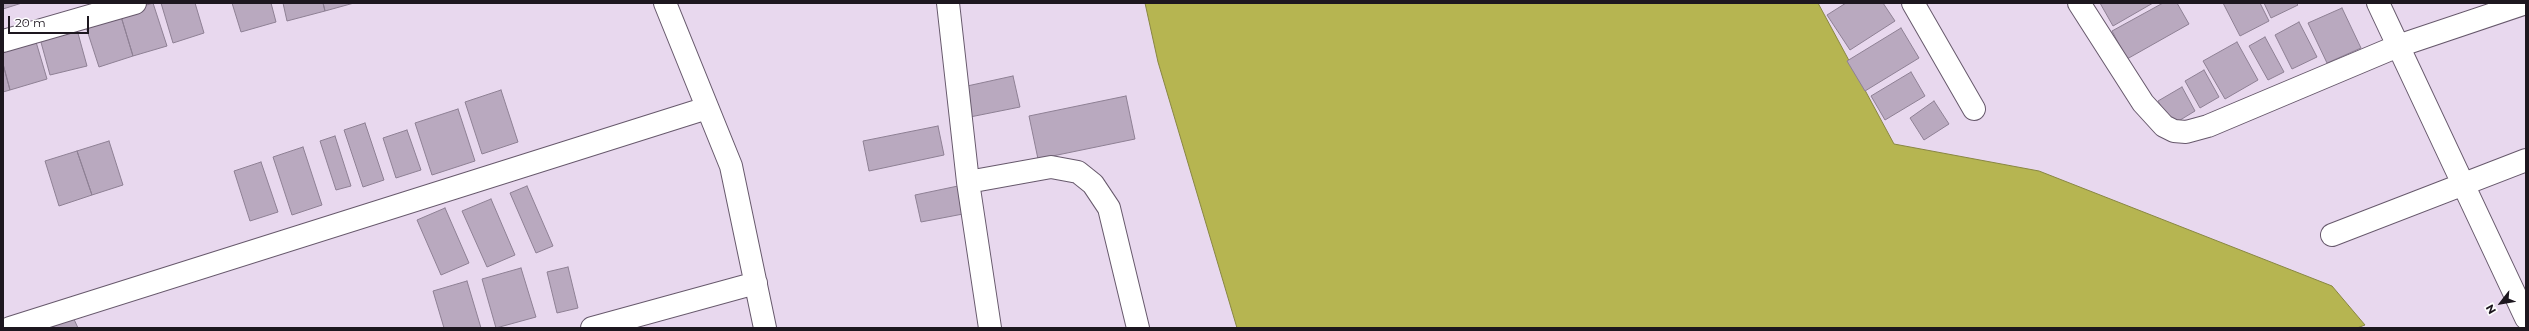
<!DOCTYPE html>
<html>
<head>
<meta charset="utf-8">
<style>
  body { margin:0 }
  #map { position:relative; width:2529px; height:331px; overflow:hidden; background:#e8d8ee; font-family:Montserrat,sans-serif }
  canvas { display:block }
  .frame { position:absolute; inset:0; border:4px solid #1d171f; pointer-events:none }
  .north { position:absolute; left:2481px; top:283px; width:40px; height:40px; -webkit-text-stroke:3px #fff; paint-order:stroke; rotate:239deg; font-size:11px; font-weight:700; line-height:16px; text-align:center; color:#1d171f }
  .north::after { content:''; display:block; margin:auto; width:14px; height:18px; background:#1d171f; clip-path:polygon(50% 0,100% 100%,50% 72%,0 100%) }
  .scale { position:absolute; left:8px; top:16px; width:81px; height:18px; box-sizing:border-box; border:2px solid #1d171f; border-top:0; padding-left:5px; font-size:12px; line-height:14px; white-space:nowrap; color:#1d171f; -webkit-text-stroke:3px #fff; paint-order:stroke }
</style>
</head>
<body>
<div id="map">
<canvas width="2529" height="331"></canvas>
<div class="frame"></div>
<div class="north">N</div>
<div class="scale">20 m</div>
</div>
<script>
const c = document.querySelector('canvas').getContext('2d');
c.lineJoin = 'round';
function fillPath(path, color) { c.fillStyle = color; c.fill(path, 'evenodd'); }
const shape = rows => new Path2D(rows.map(r => 'M' + r).join(''));
function strokePath(path, color, width, dash) { c.strokeStyle = color; c.lineWidth = width; c.lineCap = dash ? 'butt' : 'round'; c.setLineDash(dash || []); c.stroke(path); }
const water = shape([
  [1145,3,1818,3,1894,144,2039,171,2332,286,2365,325,2357,328,1237,328,1158,62,1145,3]
]);
fillPath(water, '#b6b551');
strokePath(water, '#888642', 1);
const building = shape([
  [3,3,22,3,3,9,3,3],
  [153,3,167,46,133,56,120,13,153,3],
  [161,3,195,3,204,33,173,43,161,3],
  [232,3,271,3,276,22,241,32,232,3],
  [283,3,323,3,325,11,287,21,283,3],
  [323,3,354,3,325,11,323,3],
  [1846,3,1883,3,1895,21,1850,50,1827,15,1846,3],
  [2100,3,2153,3,2113,26,2100,3],
  [2163,3,2177,3,2189,24,2127,59,2112,31,2163,3],
  [2223,3,2260,3,2269,21,2240,36,2223,3],
  [2264,3,2296,3,2298,5,2271,18,2264,3],
  [2342,8,2361,48,2327,63,2308,23,2342,8],
  [120,13,133,56,99,67,85,24,120,13],
  [2299,22,2317,57,2292,69,2275,35,2299,22],
  [76,26,87,66,50,75,39,35,76,26],
  [1901,28,1919,58,1865,91,1847,61,1901,28],
  [34,35,47,79,10,90,3,64,3,45,34,35],
  [2265,37,2284,72,2268,80,2249,46,2265,37],
  [2237,42,2258,80,2225,99,2203,61,2237,42],
  [3,64,10,90,3,92,3,64],
  [2204,70,2219,97,2200,108,2185,81,2204,70],
  [1911,72,1925,96,1885,120,1871,96,1911,72],
  [1013,76,1020,107,965,118,958,88,1013,76],
  [2182,87,2195,111,2172,125,2158,101,2182,87],
  [501,90,518,142,482,154,465,102,501,90],
  [1126,96,1135,139,1038,159,1029,116,1126,96],
  [1934,101,1949,124,1924,140,1910,118,1934,101],
  [458,109,475,161,432,175,415,123,458,109],
  [365,123,384,180,363,187,344,130,365,123],
  [938,126,944,155,869,171,863,141,938,126],
  [407,130,421,170,396,178,383,138,407,130],
  [335,136,351,186,336,190,320,141,335,136],
  [109,141,123,185,92,195,77,151,109,141],
  [303,147,322,205,292,215,273,157,303,147],
  [77,151,92,195,59,206,45,161,77,151],
  [261,162,278,212,250,221,234,171,261,162],
  [527,186,553,246,536,253,510,193,527,186],
  [958,186,963,214,921,222,915,195,958,186],
  [491,199,515,255,487,267,462,211,491,199],
  [445,208,469,263,441,275,417,220,445,208],
  [568,267,578,308,557,313,547,272,568,267],
  [521,268,536,317,496,328,482,279,521,268],
  [467,281,481,328,444,328,433,291,467,281],
  [73,317,78,328,53,328,52,327,73,317]
]);
fillPath(building, '#b9a9bf');
strokePath(building, '#8e8094', 1);
const minor = shape([
  [665,3,731,166,765,328],
  [948,3,968,182],
  [1913,3,1974,109],
  [2079,3,2143,103,2164,126,2174,131,2186,132,2208,126,2398,46,2526,3],
  [2378,3,2526,318],
  [3,41,135,3],
  [2332,235,2526,160],
  [10,328,707,108],
  [592,328,756,283],
  [990,328,968,182,1051,167,1078,172,1093,184,1109,208,1138,328]
]);
strokePath(minor, '#67596c', 24);
strokePath(minor, '#fff', 22);
</script>
</body>
</html>
